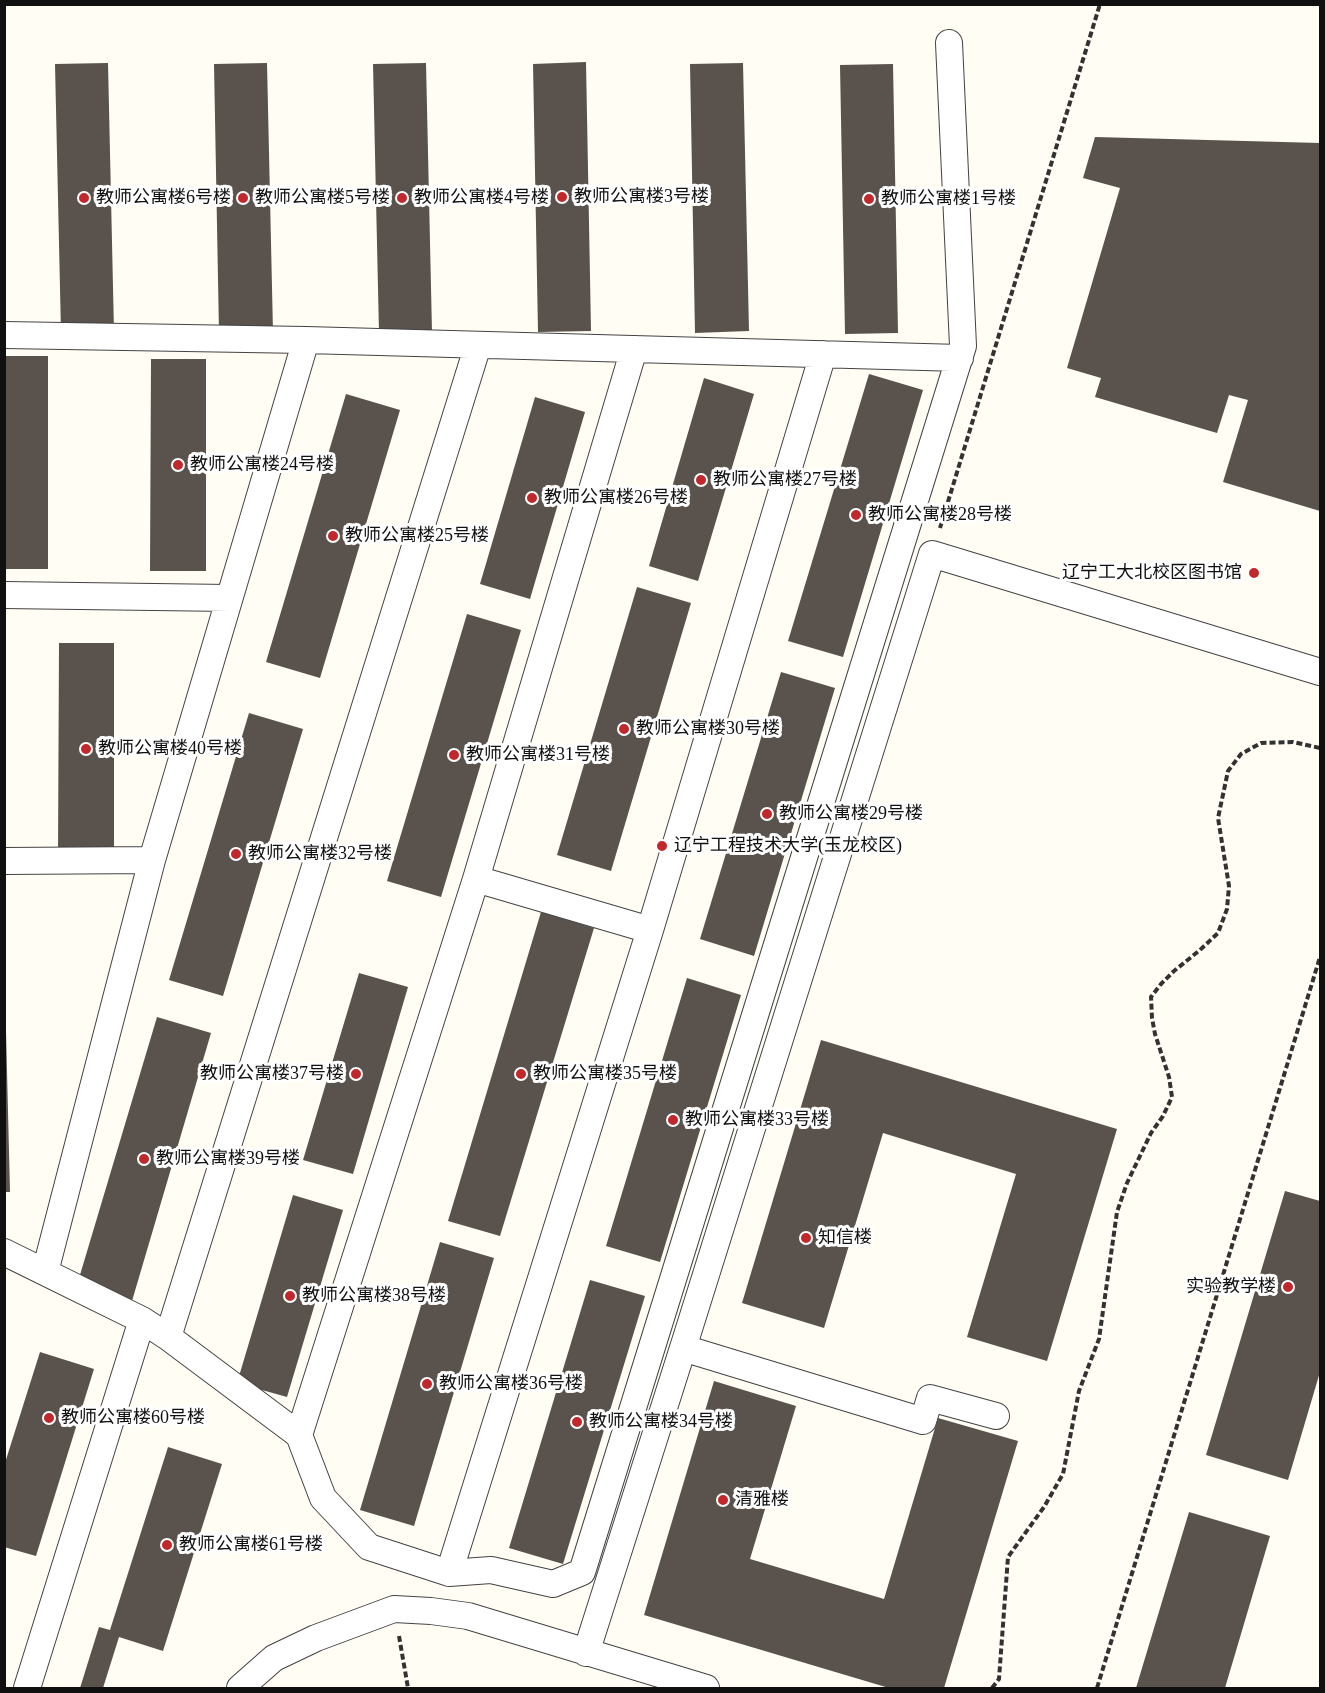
<!DOCTYPE html>
<html>
<head>
<meta charset="utf-8">
<style>
  body { margin:0 }
  #map { position:relative; width:1325px; height:1693px; overflow:hidden; background:#fffdf4; font-family:"Times New Roman",serif }
  canvas { display:block }
  .frame { position:absolute; inset:0; border:6px solid #101010; pointer-events:none }
</style>
</head>
<body>
<div id="map">
<canvas width="1325" height="1693"></canvas>
<div class="frame"></div>
</div>
<script>
const c = document.querySelector('canvas').getContext('2d');
c.lineJoin = 'round';
function fillPath(path, color) { c.fillStyle = color; c.fill(path, 'evenodd'); }
const shape = rows => new Path2D(rows.map(r => 'M' + r).join(''));
function strokePath(path, color, width, dash) { c.strokeStyle = color; c.lineWidth = width; c.lineCap = dash ? 'butt' : 'round'; c.setLineDash(dash || []); c.stroke(path); }
function write(font, color, halo, rows, align = 'center') {
  c.font = font + ' "Times New Roman","Noto Sans SC",serif'; c.lineWidth = 6; c.setLineDash([]); c.textBaseline = 'middle'; c.strokeStyle = halo; c.fillStyle = color; for (const [text, x, y, turn = 0] of rows) {
    c.save(); c.translate(x, y); c.rotate((+turn || 0) * Math.PI / 180); c.textAlign = isNaN(turn) ? turn : align; if (halo) c.strokeText(text, 0, 0); c.fillText(text, 0, 0); c.restore();
  }
}
fillPath(shape([
  [586,62,591,331,538,332,533,64],
  [108,63,114,332,61,333,55,64],
  [267,63,273,332,219,333,214,64],
  [426,63,432,332,379,333,373,64],
  [743,63,749,331,695,333,690,64],
  [893,64,898,333,845,334,840,65],
  [1095,137,1320,143,1320,511,1223,482,1248,400,1229,395,1217,433,1095,397,1101,378,1067,368,1120,188,1083,178],
  [4,356,48,356,48,569,4,569],
  [151,359,206,359,206,571,150,571],
  [869,374,923,390,843,657,788,641],
  [704,378,754,394,698,581,649,566],
  [346,394,400,410,320,678,266,662],
  [535,397,585,412,530,599,480,584],
  [637,587,691,603,611,871,557,855],
  [467,614,521,630,441,897,387,881],
  [59,643,114,643,114,855,58,855],
  [781,672,835,688,754,956,700,939],
  [249,713,303,729,223,996,169,980],
  [541,912,594,928,500,1236,448,1221],
  [359,973,408,987,353,1174,303,1160],
  [687,978,741,995,660,1262,606,1246],
  [157,1017,211,1033,132,1301,77,1285],
  [4,1031,6,1031,10,1192,4,1192],
  [821,1040,1117,1129,1047,1361,967,1337,1016,1174,883,1133,824,1328,742,1303],
  [1285,1191,1320,1201,1320,1372,1288,1480,1206,1455],
  [293,1195,343,1210,287,1397,237,1383],
  [440,1242,494,1258,414,1526,360,1510],
  [590,1280,645,1296,563,1564,509,1548],
  [40,1352,94,1369,36,1556,4,1547,4,1466],
  [714,1381,796,1406,750,1559,884,1599,938,1418,1018,1441,944,1688,889,1688,644,1615],
  [168,1447,222,1464,163,1651,119,1637,103,1688,80,1688,99,1627,110,1630],
  [1189,1512,1270,1536,1225,1688,1136,1688]
]), '#59524d');
const minor = shape([
  [4,335,306,340,960,358],
  [4,595,229,598],
  [4,861,152,860],
  [476,879,650,930],
  [4,1252,142,1320,168,1337,299,1435,323,1498,369,1547,449,1573,491,1570,553,1584,582,1572,963,346,949,43],
  [45,1272,152,860,306,340],
  [168,1337,478,345],
  [683,1348,923,1421,930,1398,996,1416],
  [299,1435,476,879,634,349],
  [449,1573,650,930,823,354],
  [586,1653,683,1348,932,554,1320,672],
  [27,1688,142,1320],
  [240,1688,274,1658,316,1638,394,1609,431,1611,468,1616,706,1688]
]);
strokePath(minor, '#434343', 28);
strokePath(shape([
  [940,528,1100,4],
  [399,1636,408,1688],
  [992,1688,999,1679,1008,1557,1044,1507,1063,1474,1079,1391,1099,1339,1117,1212,1127,1183,1151,1133,1163,1116,1172,1097,1169,1077,1155,1034,1152,1018,1151,997,1161,984,1174,971,1200,950,1218,933,1227,909,1229,886,1218,818,1228,771,1241,754,1261,743,1293,742,1320,748],
  [1097,1688,1320,957]
]), '#323232', 4, [6, 3]);
strokePath(minor, '#fff', 26);
for (const [x, y, r, color] of [
  [562,197,6,"#c1282b"],
  [84,198,6,"#c1282b"],
  [243,198,6,"#c1282b"],
  [402,198,6,"#c1282b"],
  [869,199,6,"#c1282b"],
  [178,465,6,"#c1282b"],
  [701,480,6,"#c1282b"],
  [532,498,6,"#c1282b"],
  [856,515,6,"#c1282b"],
  [333,536,6,"#c1282b"],
  [1254,573,6,"#c1282b"],
  [624,729,6,"#c1282b"],
  [86,749,6,"#c1282b"],
  [454,755,6,"#c1282b"],
  [767,814,6,"#c1282b"],
  [662,846,6,"#c1282b"],
  [236,854,6,"#c1282b"],
  [356,1074,6,"#c1282b"],
  [521,1074,6,"#c1282b"],
  [673,1120,6,"#c1282b"],
  [144,1159,6,"#c1282b"],
  [806,1238,6,"#c1282b"],
  [1288,1287,6,"#c1282b"],
  [290,1296,6,"#c1282b"],
  [427,1384,6,"#c1282b"],
  [49,1418,6,"#c1282b"],
  [577,1422,6,"#c1282b"],
  [723,1500,6,"#c1282b"],
  [167,1545,6,"#c1282b"]
]) { const dot = new Path2D(); dot.arc(x, y, r, 0, 2 * Math.PI); c.fillStyle = color; c.fill(dot); strokePath(dot, '#fff', 2); }
write('18px', '#101010', '#fff', [
  ["教师公寓楼3号楼",574,197],
  ["教师公寓楼6号楼",96,198],
  ["教师公寓楼5号楼",255,198],
  ["教师公寓楼4号楼",414,198],
  ["教师公寓楼1号楼",881,199],
  ["教师公寓楼24号楼",190,465],
  ["教师公寓楼27号楼",713,480],
  ["教师公寓楼26号楼",544,498],
  ["教师公寓楼28号楼",868,515],
  ["教师公寓楼25号楼",345,536],
  ["辽宁工大北校区图书馆",1242,573,"right"],
  ["教师公寓楼30号楼",636,729],
  ["教师公寓楼40号楼",98,749],
  ["教师公寓楼31号楼",466,755],
  ["教师公寓楼29号楼",779,814],
  ["辽宁工程技术大学(玉龙校区)",674,846],
  ["教师公寓楼32号楼",248,854],
  ["教师公寓楼37号楼",344,1074,"right"],
  ["教师公寓楼35号楼",533,1074],
  ["教师公寓楼33号楼",685,1120],
  ["教师公寓楼39号楼",156,1159],
  ["知信楼",818,1238],
  ["实验教学楼",1276,1287,"right"],
  ["教师公寓楼38号楼",302,1296],
  ["教师公寓楼36号楼",439,1384],
  ["教师公寓楼60号楼",61,1418],
  ["教师公寓楼34号楼",589,1422],
  ["清雅楼",735,1500],
  ["教师公寓楼61号楼",179,1545]
], 'left');
</script>
</body>
</html>
